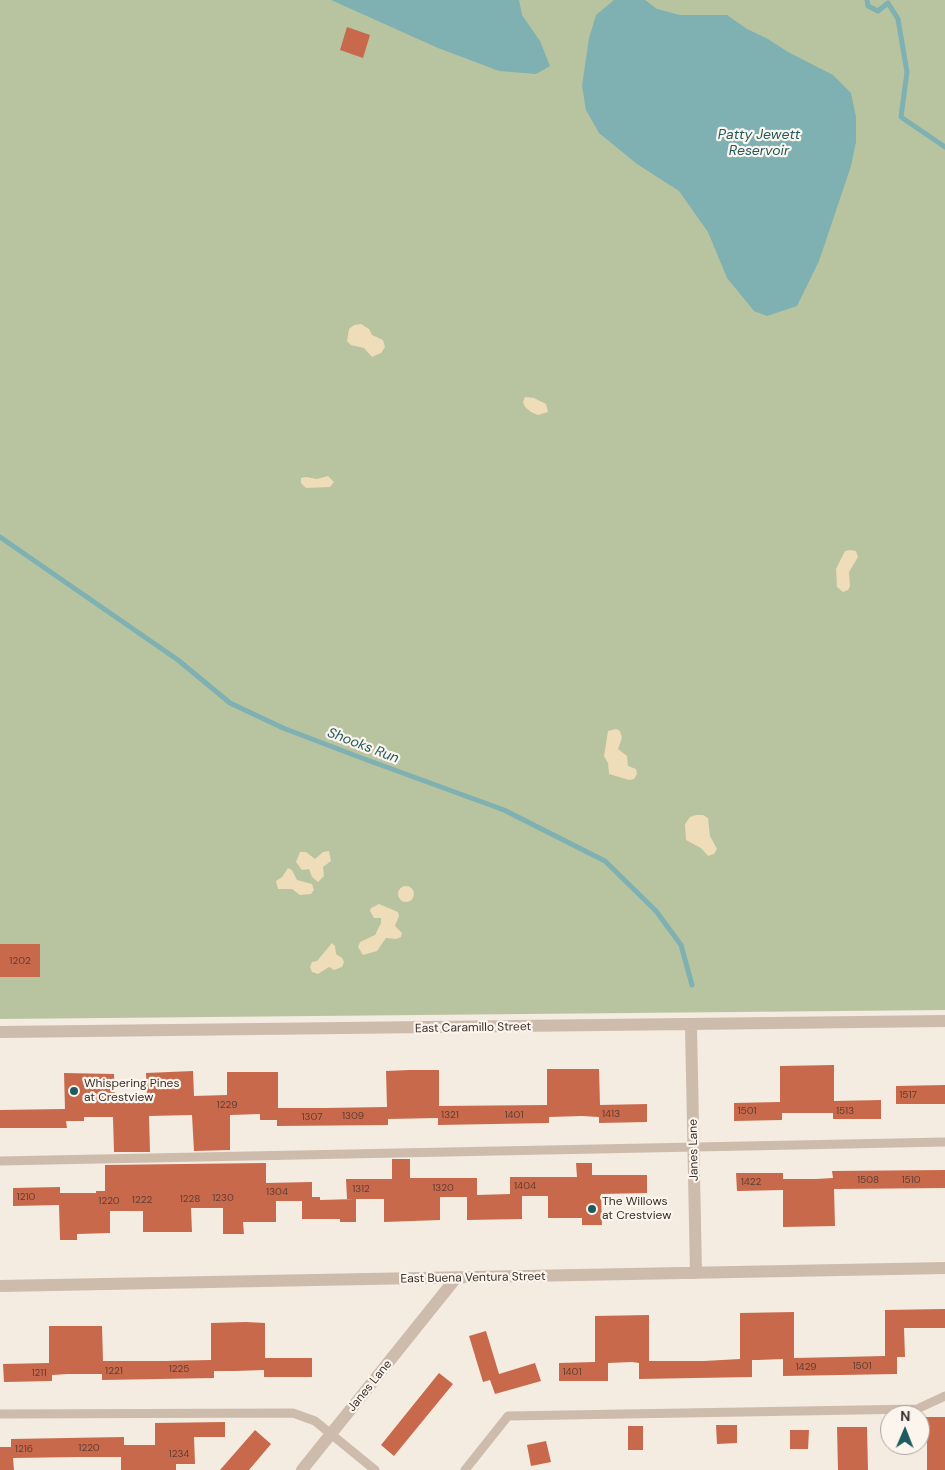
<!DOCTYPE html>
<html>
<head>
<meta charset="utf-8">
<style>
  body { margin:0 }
  #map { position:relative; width:945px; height:1470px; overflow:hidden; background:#f4ebe1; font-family:"DM Sans",sans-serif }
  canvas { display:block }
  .north { position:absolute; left:880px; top:1405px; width:50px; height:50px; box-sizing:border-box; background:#fbf5ee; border:1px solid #aea6a0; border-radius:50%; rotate:1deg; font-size:14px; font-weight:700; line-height:20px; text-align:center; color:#3b302b }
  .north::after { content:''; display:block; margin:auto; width:18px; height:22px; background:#1f5a5e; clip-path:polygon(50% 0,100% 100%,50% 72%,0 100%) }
</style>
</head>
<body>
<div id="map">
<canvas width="945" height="1470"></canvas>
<div class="north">N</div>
</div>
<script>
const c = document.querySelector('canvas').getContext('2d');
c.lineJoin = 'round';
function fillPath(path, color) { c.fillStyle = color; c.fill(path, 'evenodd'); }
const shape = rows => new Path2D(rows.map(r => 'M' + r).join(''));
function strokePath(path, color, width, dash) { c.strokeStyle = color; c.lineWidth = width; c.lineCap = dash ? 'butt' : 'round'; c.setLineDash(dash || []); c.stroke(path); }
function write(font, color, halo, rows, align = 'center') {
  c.font = font + ' "DM Sans",sans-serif'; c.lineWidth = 4.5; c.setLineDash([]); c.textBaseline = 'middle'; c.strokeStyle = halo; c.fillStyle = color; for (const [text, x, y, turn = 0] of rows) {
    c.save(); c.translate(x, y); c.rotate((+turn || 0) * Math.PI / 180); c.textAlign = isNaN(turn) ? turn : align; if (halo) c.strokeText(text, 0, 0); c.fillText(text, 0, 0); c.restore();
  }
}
fillPath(shape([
  [0,0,945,0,945,1010,0,1019]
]), '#b8c4a0');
fillPath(shape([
  [361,324,369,329,372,335,383,340,385,347,381,353,372,357,364,348,351,345,347,341,349,329,354,325],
  [525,397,534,398,546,404,548,412,538,415,531,412,525,407,523,402],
  [328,476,334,482,330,487,306,488,301,483,301,478,306,477,317,479],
  [851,550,856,551,858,557,849,572,850,586,848,590,843,592,837,587,836,569,845,551],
  [616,729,620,731,622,738,618,749,627,756,628,766,636,769,637,774,634,779,629,780,609,774,608,763,604,756,608,731],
  [696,815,703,815,708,818,710,836,717,849,714,854,708,856,701,848,686,840,685,824,690,817],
  [329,851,331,861,323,867,324,876,318,882,312,877,309,869,302,870,296,862,300,852,306,852,315,859,323,852],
  [288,868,292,870,297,880,312,884,314,890,311,894,300,895,292,889,278,889,276,881,282,877],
  '398 894a8 8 0 1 1 16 0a8 8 0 1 1-16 0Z',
  [379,904,398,912,399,916,395,926,402,933,401,937,396,939,386,938,377,951,363,955,358,947,360,942,375,935,381,923,381,918,374,918,370,911,371,908],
  [332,943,335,946,336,954,342,958,344,962,342,967,334,970,329,967,318,974,312,972,310,967,312,962,317,961]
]), '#efdcb8');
fillPath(shape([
  [331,0,519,0,522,15,540,41,550,66,536,74,499,71,438,48],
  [614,0,645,0,657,9,680,15,727,15,747,29,768,39,788,52,833,75,851,93,856,117,856,142,851,166,819,261,797,306,767,316,754,311,727,278,708,232,679,191,637,164,599,133,586,110,582,86,589,38,596,15]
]), '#7fb0b2');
strokePath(shape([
  [867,0,868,6,878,11,888,3,898,19,907,72,901,117,945,147],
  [0,537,178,660,230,703,283,728,359,757,504,810,605,861,656,911,681,945,692,985]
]), '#7fb0b2', 5);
fillPath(shape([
  [347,27,370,35,363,58,340,50],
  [0,944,40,944,40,977,0,977],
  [834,1065,834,1101,881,1100,881,1119,833,1119,833,1113,782,1113,782,1120,734,1121,734,1103,780,1102,780,1066],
  [547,1069,599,1069,600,1105,647,1104,647,1122,599,1123,599,1117,582,1116,549,1117,549,1123,438,1125,438,1118,388,1119,388,1125,277,1126,277,1120,260,1120,260,1114,230,1115,230,1150,194,1151,192,1115,149,1116,150,1152,114,1152,113,1117,84,1117,84,1121,66,1121,67,1128,0,1128,0,1110,65,1109,64,1073,114,1074,115,1098,147,1097,146,1073,193,1071,194,1096,227,1095,227,1072,278,1072,278,1108,325,1108,387,1107,386,1071,409,1070,439,1070,439,1106,547,1105],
  [945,1085,945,1104,896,1104,896,1086],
  [392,1159,410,1159,410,1178,477,1178,477,1195,510,1194,510,1177,577,1177,576,1163,592,1163,592,1175,647,1175,647,1193,601,1194,602,1225,582,1225,582,1218,548,1218,548,1196,522,1196,522,1219,467,1220,467,1197,440,1197,440,1220,384,1222,384,1199,347,1199,346,1179,392,1179],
  [266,1163,266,1183,312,1182,312,1197,320,1197,320,1200,356,1199,356,1222,340,1222,340,1219,302,1219,302,1201,276,1201,276,1222,243,1222,244,1234,223,1234,223,1208,191,1208,192,1232,143,1232,143,1211,110,1211,110,1233,77,1234,77,1240,60,1240,59,1205,13,1206,13,1188,60,1187,60,1193,96,1193,96,1191,105,1191,105,1165],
  [945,1170,945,1188,834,1189,835,1226,783,1227,783,1190,737,1191,736,1173,783,1173,783,1179,816,1179,833,1178,832,1171],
  [945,1309,945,1328,904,1328,905,1357,897,1357,897,1374,783,1376,783,1359,758,1360,752,1360,752,1377,639,1379,639,1363,632,1362,608,1363,608,1381,559,1381,559,1363,595,1362,595,1316,649,1315,649,1361,704,1361,740,1359,740,1313,794,1312,794,1358,842,1357,885,1356,885,1310],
  [246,1322,265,1323,265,1358,312,1358,312,1377,264,1377,264,1370,235,1371,214,1371,214,1378,102,1380,102,1374,68,1374,52,1375,52,1381,4,1382,3,1364,49,1363,49,1326,102,1326,103,1361,165,1361,211,1360,211,1323],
  [486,1331,499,1374,535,1363,541,1381,495,1394,490,1380,483,1382,469,1336],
  [439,1373,453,1384,394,1456,381,1445],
  [920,1417,945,1417,945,1470,927,1470,927,1429,920,1429],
  [225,1422,225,1437,194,1437,195,1464,176,1464,176,1470,121,1470,121,1457,77,1457,13,1458,14,1470,0,1470,0,1447,11,1447,11,1439,124,1437,124,1445,155,1445,155,1423],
  [716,1425,737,1425,737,1443,717,1444],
  [628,1426,643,1426,643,1450,628,1450],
  [837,1427,867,1427,868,1470,838,1470],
  [255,1430,271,1444,249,1470,220,1470],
  [790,1430,809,1430,808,1449,790,1449],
  [546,1441,551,1462,531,1466,527,1445]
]), '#c8694b');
strokePath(shape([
  [0,1161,945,1142],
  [0,1414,293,1413,315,1421,375,1470],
  [465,1470,508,1416,917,1409,945,1396]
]), '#cdbbac', 9);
strokePath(shape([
  [691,1026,696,1273],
  [0,1032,945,1021],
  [0,1286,945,1268],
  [302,1470,456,1278]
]), '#cdbbac', 12);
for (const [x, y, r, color] of [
  [74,1091,5,"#1f5a5e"],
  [592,1209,5,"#1f5a5e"]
]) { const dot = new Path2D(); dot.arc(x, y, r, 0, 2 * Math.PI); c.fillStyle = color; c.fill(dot); strokePath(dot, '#fbf5ee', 2); }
write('10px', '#5e3e33', null, [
  ["1202",20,961],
  ["1517",908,1095],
  ["1229",227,1105],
  ["1501",747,1111],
  ["1513",845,1111],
  ["1413",611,1114],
  ["1321",450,1115],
  ["1401",514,1115],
  ["1309",353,1116],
  ["1307",312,1117],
  ["1508",868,1180],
  ["1510",911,1180],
  ["1422",751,1182],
  ["1404",525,1186],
  ["1320",443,1188],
  ["1312",361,1189],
  ["1304",277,1192],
  ["1210",26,1197],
  ["1230",223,1198],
  ["1228",190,1199],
  ["1222",142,1200],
  ["1220",109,1201],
  ["1501",862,1366],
  ["1429",806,1367],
  ["1225",179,1369],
  ["1221",114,1371],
  ["1401",572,1372],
  ["1211",39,1373],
  ["1220",89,1448],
  ["1216",24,1449],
  ["1234",179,1454]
]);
write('12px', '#3b302b', '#fbf5ee', [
  ["East Caramillo Street",473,1028,-1],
  ["Janes Lane",694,1150,-91],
  ["East Buena Ventura Street",473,1278,-1],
  ["Janes Lane",370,1386,-51]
]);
write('12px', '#3b302b', '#fbf5ee', [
  ["Whispering Pines",84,1084],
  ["at Crestview",84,1098],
  ["The Willows",602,1202],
  ["at Crestview",602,1216]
], 'left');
write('italic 14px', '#1f5a5e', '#fbf5ee', [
  ["Patty Jewett",759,135],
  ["Reservoir",759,151],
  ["Shooks Run",363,746,21]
]);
</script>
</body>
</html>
